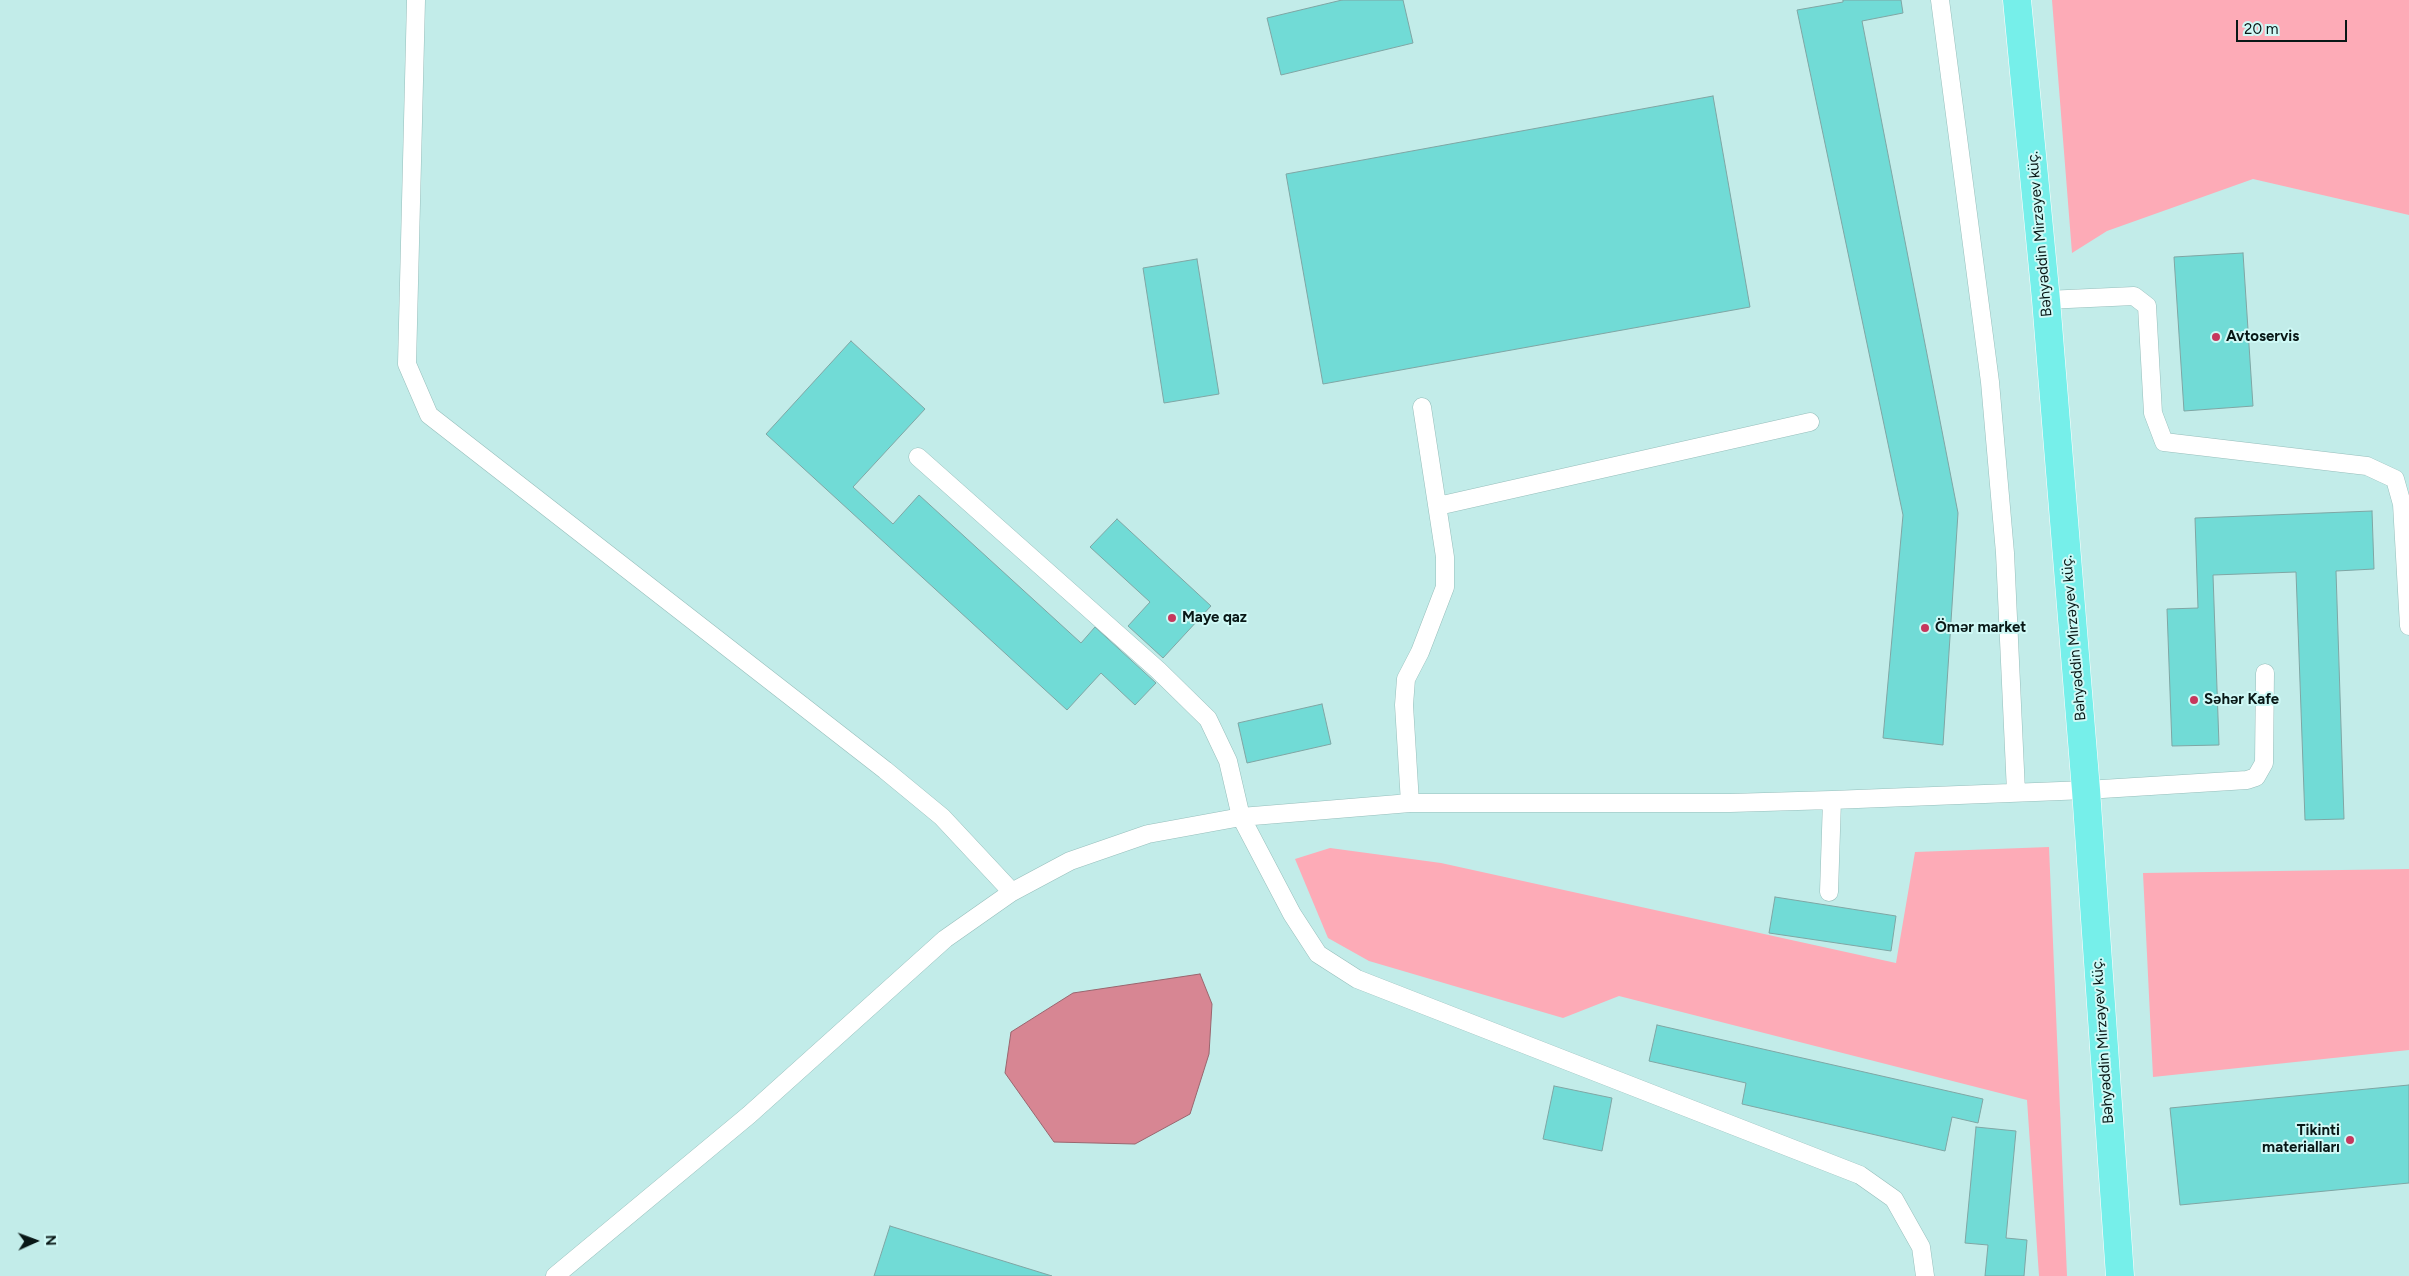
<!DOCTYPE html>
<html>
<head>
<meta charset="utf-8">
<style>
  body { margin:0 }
  #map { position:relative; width:2409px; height:1276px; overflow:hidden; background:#c2ece9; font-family:Figtree,sans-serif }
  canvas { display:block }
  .north { position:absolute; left:10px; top:1216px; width:50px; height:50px; -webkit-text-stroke:4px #cff9f6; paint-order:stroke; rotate:88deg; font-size:14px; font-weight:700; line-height:20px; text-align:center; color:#081716 }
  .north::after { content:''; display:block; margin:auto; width:18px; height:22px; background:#081716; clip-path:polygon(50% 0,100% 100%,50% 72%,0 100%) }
  .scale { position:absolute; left:2236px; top:20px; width:111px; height:22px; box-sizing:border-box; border:2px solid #081716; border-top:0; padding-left:6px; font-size:15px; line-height:18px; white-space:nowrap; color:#081716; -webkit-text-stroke:4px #cff9f6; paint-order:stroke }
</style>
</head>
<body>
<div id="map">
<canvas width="2409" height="1276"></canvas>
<div class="north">N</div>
<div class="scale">20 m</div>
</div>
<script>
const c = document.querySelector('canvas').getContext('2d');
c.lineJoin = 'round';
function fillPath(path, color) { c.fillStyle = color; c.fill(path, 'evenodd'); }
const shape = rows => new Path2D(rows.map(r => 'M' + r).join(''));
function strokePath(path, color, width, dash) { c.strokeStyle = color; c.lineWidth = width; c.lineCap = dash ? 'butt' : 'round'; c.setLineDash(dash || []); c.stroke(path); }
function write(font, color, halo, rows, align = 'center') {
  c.font = font + ' Figtree,sans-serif'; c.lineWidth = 4; c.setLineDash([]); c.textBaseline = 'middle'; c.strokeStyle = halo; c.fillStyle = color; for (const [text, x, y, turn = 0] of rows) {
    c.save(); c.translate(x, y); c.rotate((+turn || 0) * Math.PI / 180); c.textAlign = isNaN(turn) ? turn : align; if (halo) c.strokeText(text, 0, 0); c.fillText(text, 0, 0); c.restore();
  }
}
fillPath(shape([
  [2052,0,2409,0,2409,215,2253,179,2107,231,2072,253],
  [2049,847,2067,1276,2039,1276,2027,1100,1619,996,1563,1018,1369,961,1328,938,1295,859,1330,848,1441,863,1896,963,1915,852],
  [2409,869,2409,1050,2153,1077,2143,873]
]), '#fdabb7');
const water = shape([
  [1200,974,1212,1004,1209,1054,1190,1114,1135,1144,1054,1142,1005,1073,1011,1032,1073,993,1200,974]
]);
fillPath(water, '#d78693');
strokePath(water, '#99656e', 1);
const building = shape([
  [1342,0,1403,0,1413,43,1281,75,1267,18,1342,0],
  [1843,0,1901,0,1903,13,1862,21,1958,513,1943,745,1883,738,1903,515,1797,10,1843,2,1843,0],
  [1713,96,1750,307,1323,384,1286,174,1713,96],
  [2243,253,2253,406,2184,411,2174,257,2243,253],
  [1197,259,1219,394,1164,403,1143,268,1197,259],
  [851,341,925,409,853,487,893,524,919,495,1081,643,1095,627,1156,683,1135,705,1101,673,1067,710,766,434,851,341],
  [2372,511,2374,569,2336,571,2344,819,2305,820,2296,572,2213,575,2219,745,2172,746,2167,609,2198,608,2195,518,2372,511],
  [1117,519,1211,606,1163,658,1128,626,1150,602,1090,547,1117,519],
  [1322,704,1331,744,1247,763,1238,723,1322,704],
  [1775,897,1896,916,1891,951,1769,933,1775,897],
  [1657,1025,1983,1099,1978,1123,1952,1117,1945,1151,1742,1104,1746,1083,1649,1061,1657,1025],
  [2409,1085,2409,1183,2180,1205,2170,1108,2409,1085],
  [1554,1086,1612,1098,1602,1151,1543,1139,1554,1086],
  [1976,1127,2016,1131,2006,1238,2027,1240,2024,1276,1985,1276,1988,1245,1965,1243,1976,1127],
  [890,1226,1052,1276,874,1276,890,1226]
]);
fillPath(building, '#71dbd6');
strokePath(building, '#7fa6a4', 1);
const service = shape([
  [416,0,407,364,429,415,885,770,942,817,1012,892],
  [1940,0,1990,382,2005,553,2016,792],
  [2046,300,2134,296,2147,306,2153,413,2164,442,2367,466,2395,479,2402,504,2409,626],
  [918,457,1158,670,1208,719,1228,761,1241,817,1292,914,1318,954,1357,979,1860,1175,1894,1199,1921,1247,1925,1276],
  [1438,506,1810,422],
  [1410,803,1404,705,1406,679,1420,652,1445,587,1445,557,1422,407],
  [1829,892,1832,800],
  [555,1276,749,1115,945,939,1012,892,1070,861,1148,834,1241,817,1410,803,1730,803,1832,800,2086,790,2247,780,2256,777,2264,763,2265,673]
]);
const trunk = shape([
  [2017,0,2046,300,2086,790,2120,1276]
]);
strokePath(service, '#96bebb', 19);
strokePath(trunk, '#fff', 29);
strokePath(service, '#fff', 18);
strokePath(trunk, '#76efea', 28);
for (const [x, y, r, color] of [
  [2216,337,5,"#c6375d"],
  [1172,618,5,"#c6375d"],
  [1925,628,5,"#c6375d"],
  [2194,700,5,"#c6375d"],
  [2350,1140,5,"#c6375d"]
]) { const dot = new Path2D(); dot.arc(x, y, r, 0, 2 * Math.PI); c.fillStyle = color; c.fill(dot); strokePath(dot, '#cff9f6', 2); }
write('15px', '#081716', '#cff9f6', [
  ["Bəhyəddin Mirzəyev küç.",2040,234,-95],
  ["Bəhyəddin Mirzəyev küç.",2074,638,-95],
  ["Bəhyəddin Mirzəyev küç.",2103,1041,-94]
]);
write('bold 15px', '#081716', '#cff9f6', [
  ["Avtoservis",2226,337],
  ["Maye qaz",1182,618],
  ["Ömər market",1935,628],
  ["Səhər Kafe",2204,700],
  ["Tikinti",2340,1131,"right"],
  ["materialları",2340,1148,"right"]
], 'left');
</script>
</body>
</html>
